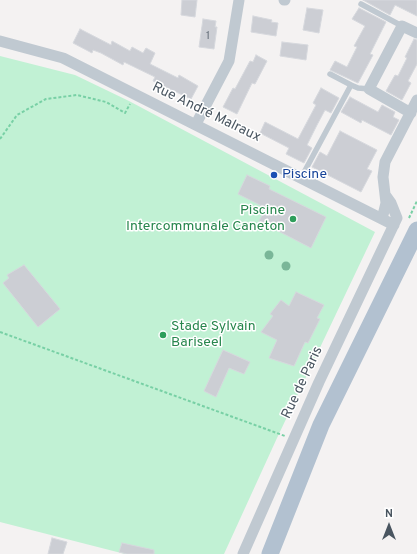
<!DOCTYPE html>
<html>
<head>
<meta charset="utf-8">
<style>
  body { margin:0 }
  #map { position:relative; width:417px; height:554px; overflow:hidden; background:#f4f2f2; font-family:Overpass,sans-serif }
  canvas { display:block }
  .north { position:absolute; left:369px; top:506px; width:40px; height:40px; -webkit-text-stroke:3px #fff; paint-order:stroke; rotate:0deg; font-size:11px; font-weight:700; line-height:16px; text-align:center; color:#495560 }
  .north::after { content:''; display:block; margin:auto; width:14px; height:18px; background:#495560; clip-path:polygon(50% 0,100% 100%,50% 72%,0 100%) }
</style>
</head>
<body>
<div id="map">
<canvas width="417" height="554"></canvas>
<div class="north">N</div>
</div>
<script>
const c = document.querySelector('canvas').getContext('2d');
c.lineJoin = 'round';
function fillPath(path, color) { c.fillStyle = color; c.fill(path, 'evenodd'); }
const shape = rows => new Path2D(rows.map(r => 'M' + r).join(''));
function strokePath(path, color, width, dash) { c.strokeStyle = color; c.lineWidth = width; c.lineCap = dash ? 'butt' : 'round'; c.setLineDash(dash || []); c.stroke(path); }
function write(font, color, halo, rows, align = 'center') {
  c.font = font + ' Overpass,sans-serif'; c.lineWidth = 3; c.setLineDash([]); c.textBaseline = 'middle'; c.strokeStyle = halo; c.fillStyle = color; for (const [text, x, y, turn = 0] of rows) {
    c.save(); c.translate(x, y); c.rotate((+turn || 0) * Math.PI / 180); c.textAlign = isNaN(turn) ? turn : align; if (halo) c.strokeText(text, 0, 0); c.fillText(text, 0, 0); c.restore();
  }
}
fillPath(shape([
  [0,56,75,75,129,101,375,232,277,438,224,554,125,554,0,522]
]), '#c1f1d4');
const building = shape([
  [182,0,197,0,195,17,181,15,182,0],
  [363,0,417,0,417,16,395,5,390,15,363,0],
  [307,8,323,10,319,33,303,30,307,8],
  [359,8,386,22,370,54,373,55,358,83,330,70,335,61,347,67,357,47,354,46,365,26,352,19,359,8],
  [253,16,272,20,271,22,278,23,276,36,251,32,253,16],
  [203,19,216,21,215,27,217,27,214,49,199,47,203,19],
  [80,29,111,45,112,41,130,51,132,47,143,53,146,48,155,53,150,64,178,78,179,75,198,86,191,99,153,81,155,77,124,62,123,65,101,53,93,50,92,53,73,43,80,29],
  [414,39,417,40,417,64,408,81,411,83,402,100,386,91,395,75,398,76,407,58,405,57,414,39],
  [282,42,308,45,306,60,280,56,282,42],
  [256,55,267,61,255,84,252,83,237,114,223,107,233,88,235,89,250,61,253,62,256,55],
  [321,88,339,98,331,113,325,110,317,125,307,145,312,148,304,163,286,154,289,148,260,133,265,122,298,139,316,105,313,103,321,88],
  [350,97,378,112,382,105,395,112,393,117,399,120,391,135,362,120,361,123,341,112,350,97],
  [340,131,377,150,367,169,372,171,361,192,312,167,320,152,327,156,340,131],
  [247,175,270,186,269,189,326,217,311,248,259,221,266,208,238,194,247,175],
  [24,265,60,309,38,327,3,283,9,278,7,275,24,265],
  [296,292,324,305,317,318,320,319,308,343,305,342,294,366,269,358,277,340,261,332,273,316,270,314,281,300,289,306,296,292],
  [223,350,250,362,244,374,229,368,216,397,204,391,223,350],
  [52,538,67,542,63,554,48,554,52,538],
  [122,543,154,550,154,554,127,554,119,552,122,543]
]);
fillPath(building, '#ccced4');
strokePath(building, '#d6d8dd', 1);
strokePath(shape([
  [0,139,17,115,46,99,77,95,106,102,125,113,130,104],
  [409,218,417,201],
  [0,332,285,436]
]), '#78d0a5', 2, [3, 2]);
strokePath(shape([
  [361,4,402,26],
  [330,74,351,85],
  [301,178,351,85,358,88,369,89]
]), '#c0c9d1', 5.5);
strokePath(shape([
  [284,0,285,0],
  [0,41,63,58,394,225],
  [411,113,369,89,402,26,417,33],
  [196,124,229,61,239,0],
  [382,219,386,203,383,177,385,162,417,100],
  [243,554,319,382,397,218,391,203,386,196]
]), '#c0c9d1', 11);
strokePath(shape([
  [270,554,321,425,417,230]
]), '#b2c1d0', 17);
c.fillStyle = '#7ab698';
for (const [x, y] of [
  [269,255],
  [286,266]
]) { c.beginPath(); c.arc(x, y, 4.5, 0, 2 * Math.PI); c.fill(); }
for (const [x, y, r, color] of [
  [274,175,4,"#1a4fb4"],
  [293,219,4,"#2e9e5b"],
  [163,335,4,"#2e9e5b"]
]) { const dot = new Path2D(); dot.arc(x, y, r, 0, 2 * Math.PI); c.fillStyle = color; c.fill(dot); strokePath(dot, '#fff', 1.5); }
write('12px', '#6a737d', null, [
  ["1",208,37]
]);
write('14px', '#495560', '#fff', [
  ["Rue André Malraux",206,113,26],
  ["Rue de Paris",303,383,-65]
]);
write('14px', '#164399', '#fff', [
  ["Piscine",282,175]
], 'left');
write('14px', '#27864d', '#fff', [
  ["Piscine",285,211],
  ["Intercommunale Caneton",285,227],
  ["Stade Sylvain",171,327,"left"],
  ["Bariseel",171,343,"left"]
], 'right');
</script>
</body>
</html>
